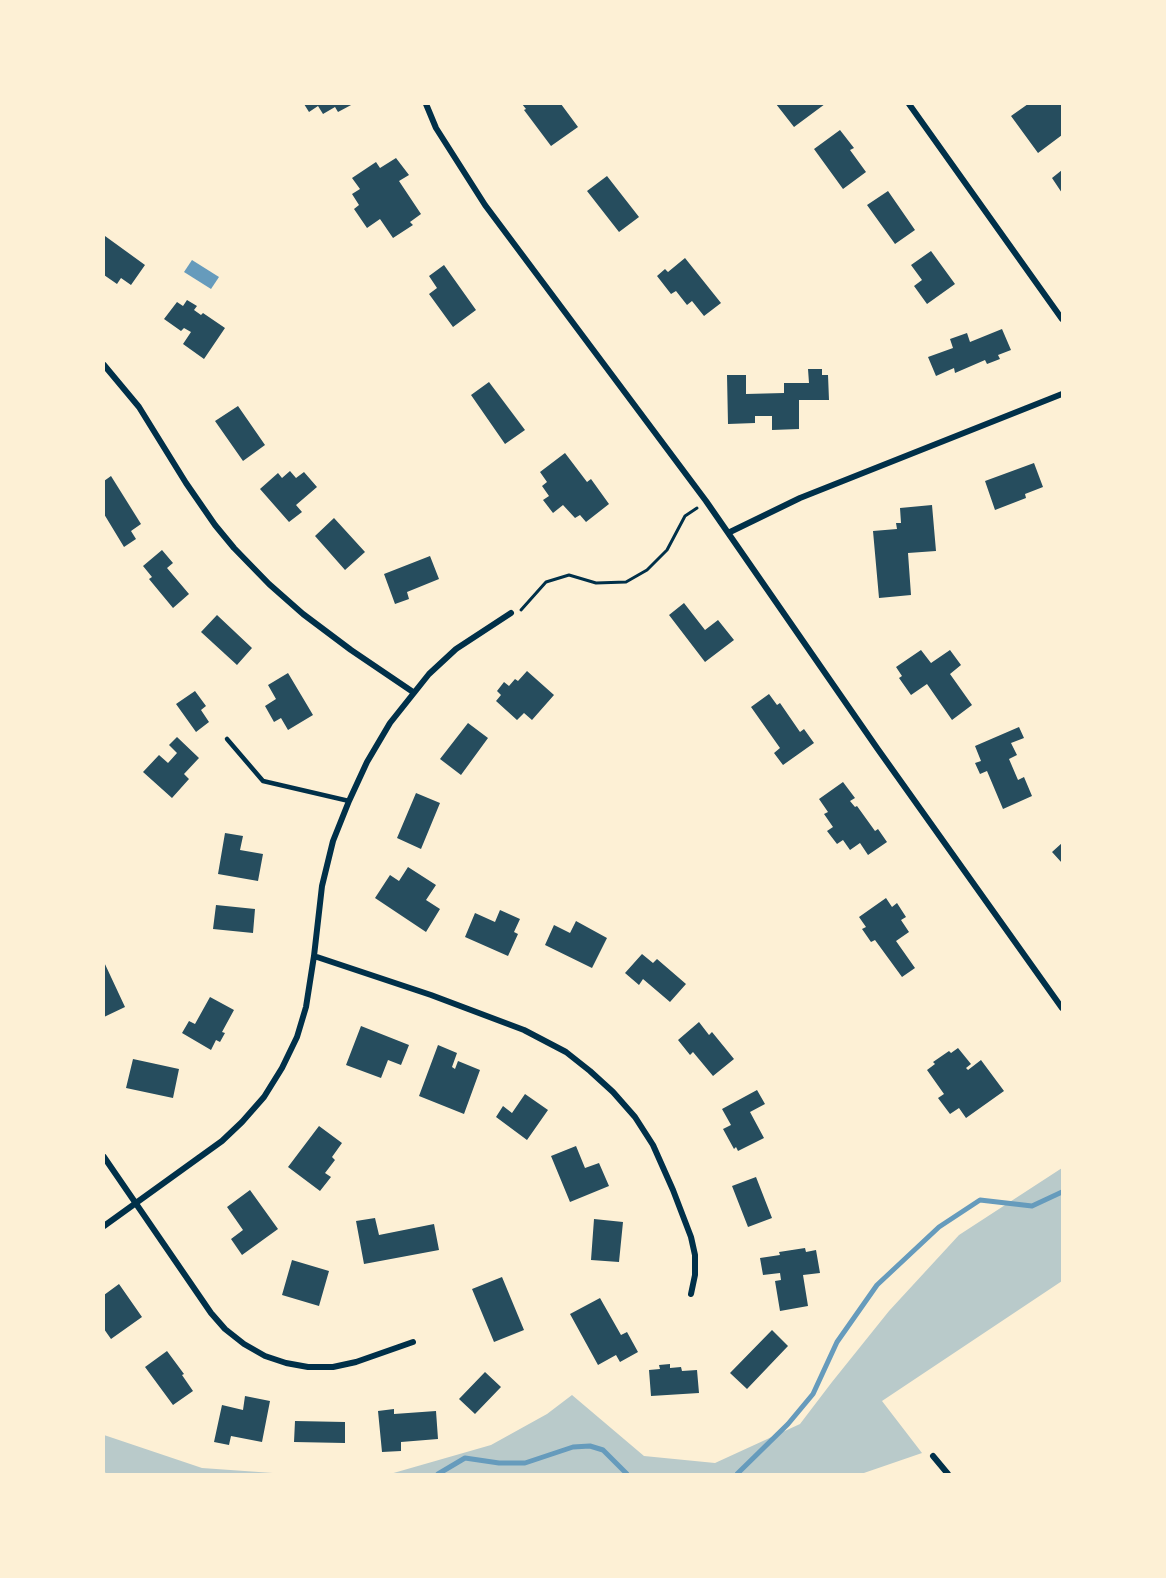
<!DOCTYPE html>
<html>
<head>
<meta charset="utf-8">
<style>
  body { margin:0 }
  #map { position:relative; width:1166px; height:1578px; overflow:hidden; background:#fdf0d5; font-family:Overpass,sans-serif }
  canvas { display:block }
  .frame { position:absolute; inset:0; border:105px solid #fdf0d5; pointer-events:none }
</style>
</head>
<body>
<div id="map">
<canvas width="1166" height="1578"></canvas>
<div class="frame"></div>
</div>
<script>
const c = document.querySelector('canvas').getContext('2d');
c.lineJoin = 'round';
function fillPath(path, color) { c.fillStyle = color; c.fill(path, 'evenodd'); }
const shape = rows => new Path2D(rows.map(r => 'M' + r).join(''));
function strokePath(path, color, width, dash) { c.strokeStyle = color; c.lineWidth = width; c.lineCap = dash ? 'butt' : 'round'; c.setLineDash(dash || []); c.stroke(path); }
fillPath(shape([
  [1062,1168,1062,1281,882,1401,922,1453,861,1474,390,1474,491,1445,547,1414,572,1395,644,1456,715,1463,800,1424,832,1382,889,1311,959,1235],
  [104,1435,202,1468,287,1474,106,1474,104,1470]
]), '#b9caca');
fillPath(shape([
  [192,260,219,277,211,289,184,272]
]), '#669bbc');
strokePath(shape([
  [438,1474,465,1458,499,1463,525,1463,573,1447,590,1446,603,1450,627,1474],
  [737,1474,788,1424,813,1394,837,1342,877,1285,939,1227,980,1200,1032,1206,1062,1192]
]), '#669bbc', 5);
fillPath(shape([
  [304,104,353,104,338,112,335,107,323,114,318,106,309,112],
  [522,104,561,104,578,127,551,146,524,110,526,109],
  [776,104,825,104,794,127],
  [1028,104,1062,104,1062,135,1038,153,1011,116],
  [840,130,854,148,850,150,866,172,843,189,814,149],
  [396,158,409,175,399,181,421,214,410,222,413,225,393,238,380,219,367,228,354,209,359,205,352,194,360,189,352,178,376,162,380,168],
  [1062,170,1062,193,1052,178],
  [607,176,639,217,619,232,587,191],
  [888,191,915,230,895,244,867,205],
  [105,236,145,265,131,285,121,278,117,284,104,275],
  [931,251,955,284,927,304,914,286,922,280,911,265],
  [685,258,721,303,704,316,692,301,687,305,676,291,671,294,657,276,665,269,668,272],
  [444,265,476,310,453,327,429,294,437,288,429,276],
  [187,300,197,306,194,310,201,315,203,313,225,328,204,359,183,344,191,332,184,328,181,331,164,319,177,302,183,306],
  [1002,329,1011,350,998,355,1000,359,987,364,985,360,955,373,954,368,936,376,928,357,953,348,950,339,967,333,970,342],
  [808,369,822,369,822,375,828,375,829,400,799,400,799,429,772,430,772,416,755,416,755,423,728,424,727,375,746,375,746,394,784,393,784,383,809,383],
  [489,382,525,430,505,444,471,395],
  [238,406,265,445,243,461,215,421],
  [565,453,587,482,591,479,609,504,586,522,580,515,575,518,563,505,553,513,543,500,549,496,542,486,547,482,540,472],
  [1034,463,1043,487,1025,494,1026,498,995,510,985,481],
  [290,471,296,478,304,472,317,487,296,505,302,512,289,522,260,489,278,473,282,478],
  [111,476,141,524,131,531,136,539,124,547,104,514,104,481],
  [932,505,936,551,908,553,911,595,879,598,873,531,897,529,896,523,901,523,900,508],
  [334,518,365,552,345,570,315,536],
  [162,550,173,563,167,568,189,594,173,608,149,579,152,577,143,566],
  [430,556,439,579,407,592,409,599,395,604,384,574],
  [684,603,705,630,718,620,734,640,705,662,669,615],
  [217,615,252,648,237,665,201,632],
  [921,650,931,663,950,650,961,665,950,674,972,705,952,720,927,684,911,695,899,678,902,676,896,667],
  [527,671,554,695,532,720,524,713,517,720,496,701,501,695,497,691,504,682,509,686,515,679,518,681],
  [288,673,313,715,288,730,281,718,274,722,265,706,276,699,268,685],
  [195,691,206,706,201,710,209,722,196,732,176,704],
  [769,694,777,705,780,703,800,732,804,729,814,743,783,765,774,753,780,748,751,707],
  [468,723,488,738,461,775,440,759],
  [1019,727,1024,738,1011,743,1017,755,1009,759,1018,780,1024,777,1032,796,1003,809,987,771,980,774,975,763,981,761,975,746],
  [177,737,199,758,184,774,189,779,172,798,143,772,159,755,168,763,177,753,169,745],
  [843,782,855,798,850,801,855,807,857,806,875,831,878,829,887,842,868,855,860,843,850,850,843,840,837,844,827,831,833,827,824,814,828,812,819,799],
  [416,793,440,803,421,849,397,838],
  [225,833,243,836,240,850,263,854,258,881,218,874],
  [1062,843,1062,863,1052,852],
  [408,867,436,885,426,900,440,909,426,932,375,898,390,875,399,881],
  [886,898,892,907,897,903,906,917,901,920,909,932,896,941,915,968,902,977,875,940,871,942,862,929,866,927,859,917],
  [216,905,255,909,253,933,213,929],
  [500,910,520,919,514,932,518,934,508,956,465,937,475,913,495,922],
  [576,921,607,938,592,968,545,945,554,925,570,933],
  [642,954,653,963,657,959,686,984,670,1002,643,979,639,985,625,973],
  [104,962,125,1007,104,1017],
  [210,997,234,1010,222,1032,225,1033,220,1042,216,1040,211,1050,182,1033,189,1021,195,1024],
  [699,1022,709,1035,712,1032,734,1059,713,1076,693,1052,690,1055,678,1040],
  [361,1026,409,1045,401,1065,388,1060,381,1078,346,1065],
  [438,1045,457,1053,452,1067,455,1069,458,1061,480,1070,464,1114,419,1096],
  [958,1048,971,1064,966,1068,968,1070,981,1060,1004,1091,966,1118,959,1108,950,1114,938,1098,944,1094,927,1070,935,1064,933,1062,949,1051,951,1053],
  [133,1059,179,1069,173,1098,126,1088],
  [757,1090,765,1104,750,1112,764,1138,738,1151,736,1147,734,1149,723,1129,731,1125,722,1109],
  [525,1094,548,1110,527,1140,496,1117,503,1106,512,1113],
  [319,1126,342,1143,332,1157,335,1160,325,1173,331,1177,320,1191,288,1167],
  [576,1146,585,1168,599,1163,609,1186,570,1202,551,1156],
  [756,1177,772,1218,748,1227,732,1186],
  [250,1190,278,1229,242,1255,231,1239,243,1230,227,1207],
  [375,1218,379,1235,434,1224,439,1250,364,1264,356,1221],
  [594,1219,623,1222,619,1262,591,1260],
  [805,1248,806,1252,816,1250,820,1273,803,1275,808,1306,780,1311,775,1281,781,1280,780,1273,763,1275,760,1258,780,1255,779,1252],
  [292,1260,329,1271,319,1306,282,1295],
  [502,1277,524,1330,494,1342,472,1289],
  [119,1284,142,1317,111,1339,104,1329,104,1295],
  [600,1298,621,1335,627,1332,638,1352,620,1362,616,1355,598,1365,570,1314],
  [772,1330,788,1346,747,1389,730,1373],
  [167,1351,184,1374,182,1375,193,1391,173,1405,145,1367],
  [670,1364,670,1368,681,1367,682,1371,697,1370,699,1393,651,1396,649,1370,660,1369,659,1365],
  [485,1372,501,1387,475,1414,459,1399],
  [245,1396,270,1401,262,1442,231,1436,229,1445,214,1442,222,1405,243,1410],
  [394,1409,394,1414,436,1411,438,1439,401,1442,401,1451,382,1452,378,1411],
  [295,1421,345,1422,345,1443,294,1442]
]), '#264d5e');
strokePath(shape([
  [521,610,546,582,569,575,596,583,626,582,647,570,667,550,685,516,697,508]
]), '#003049', 3);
strokePath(shape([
  [227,739,263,781,349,801]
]), '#003049', 4.5);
strokePath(shape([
  [426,104,436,128,485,205,706,501,877,748,1062,1008],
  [909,104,1062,319],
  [104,365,139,407,186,483,215,525,234,548,269,584,303,614,351,650,413,692],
  [728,533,800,498,1062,394],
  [314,956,431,995,524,1030,566,1052,590,1071,613,1092,635,1117,653,1145,673,1190,691,1237,695,1255,695,1275,691,1294],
  [104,1157,211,1313,225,1329,244,1344,265,1356,286,1363,308,1367,333,1367,356,1362,413,1342],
  [104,1226,222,1141,242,1122,264,1097,282,1068,297,1037,306,1007,314,956,322,886,333,841,349,801,367,762,390,723,429,674,456,649,511,613],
  [933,1456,948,1474]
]), '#003049', 6);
</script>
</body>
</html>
